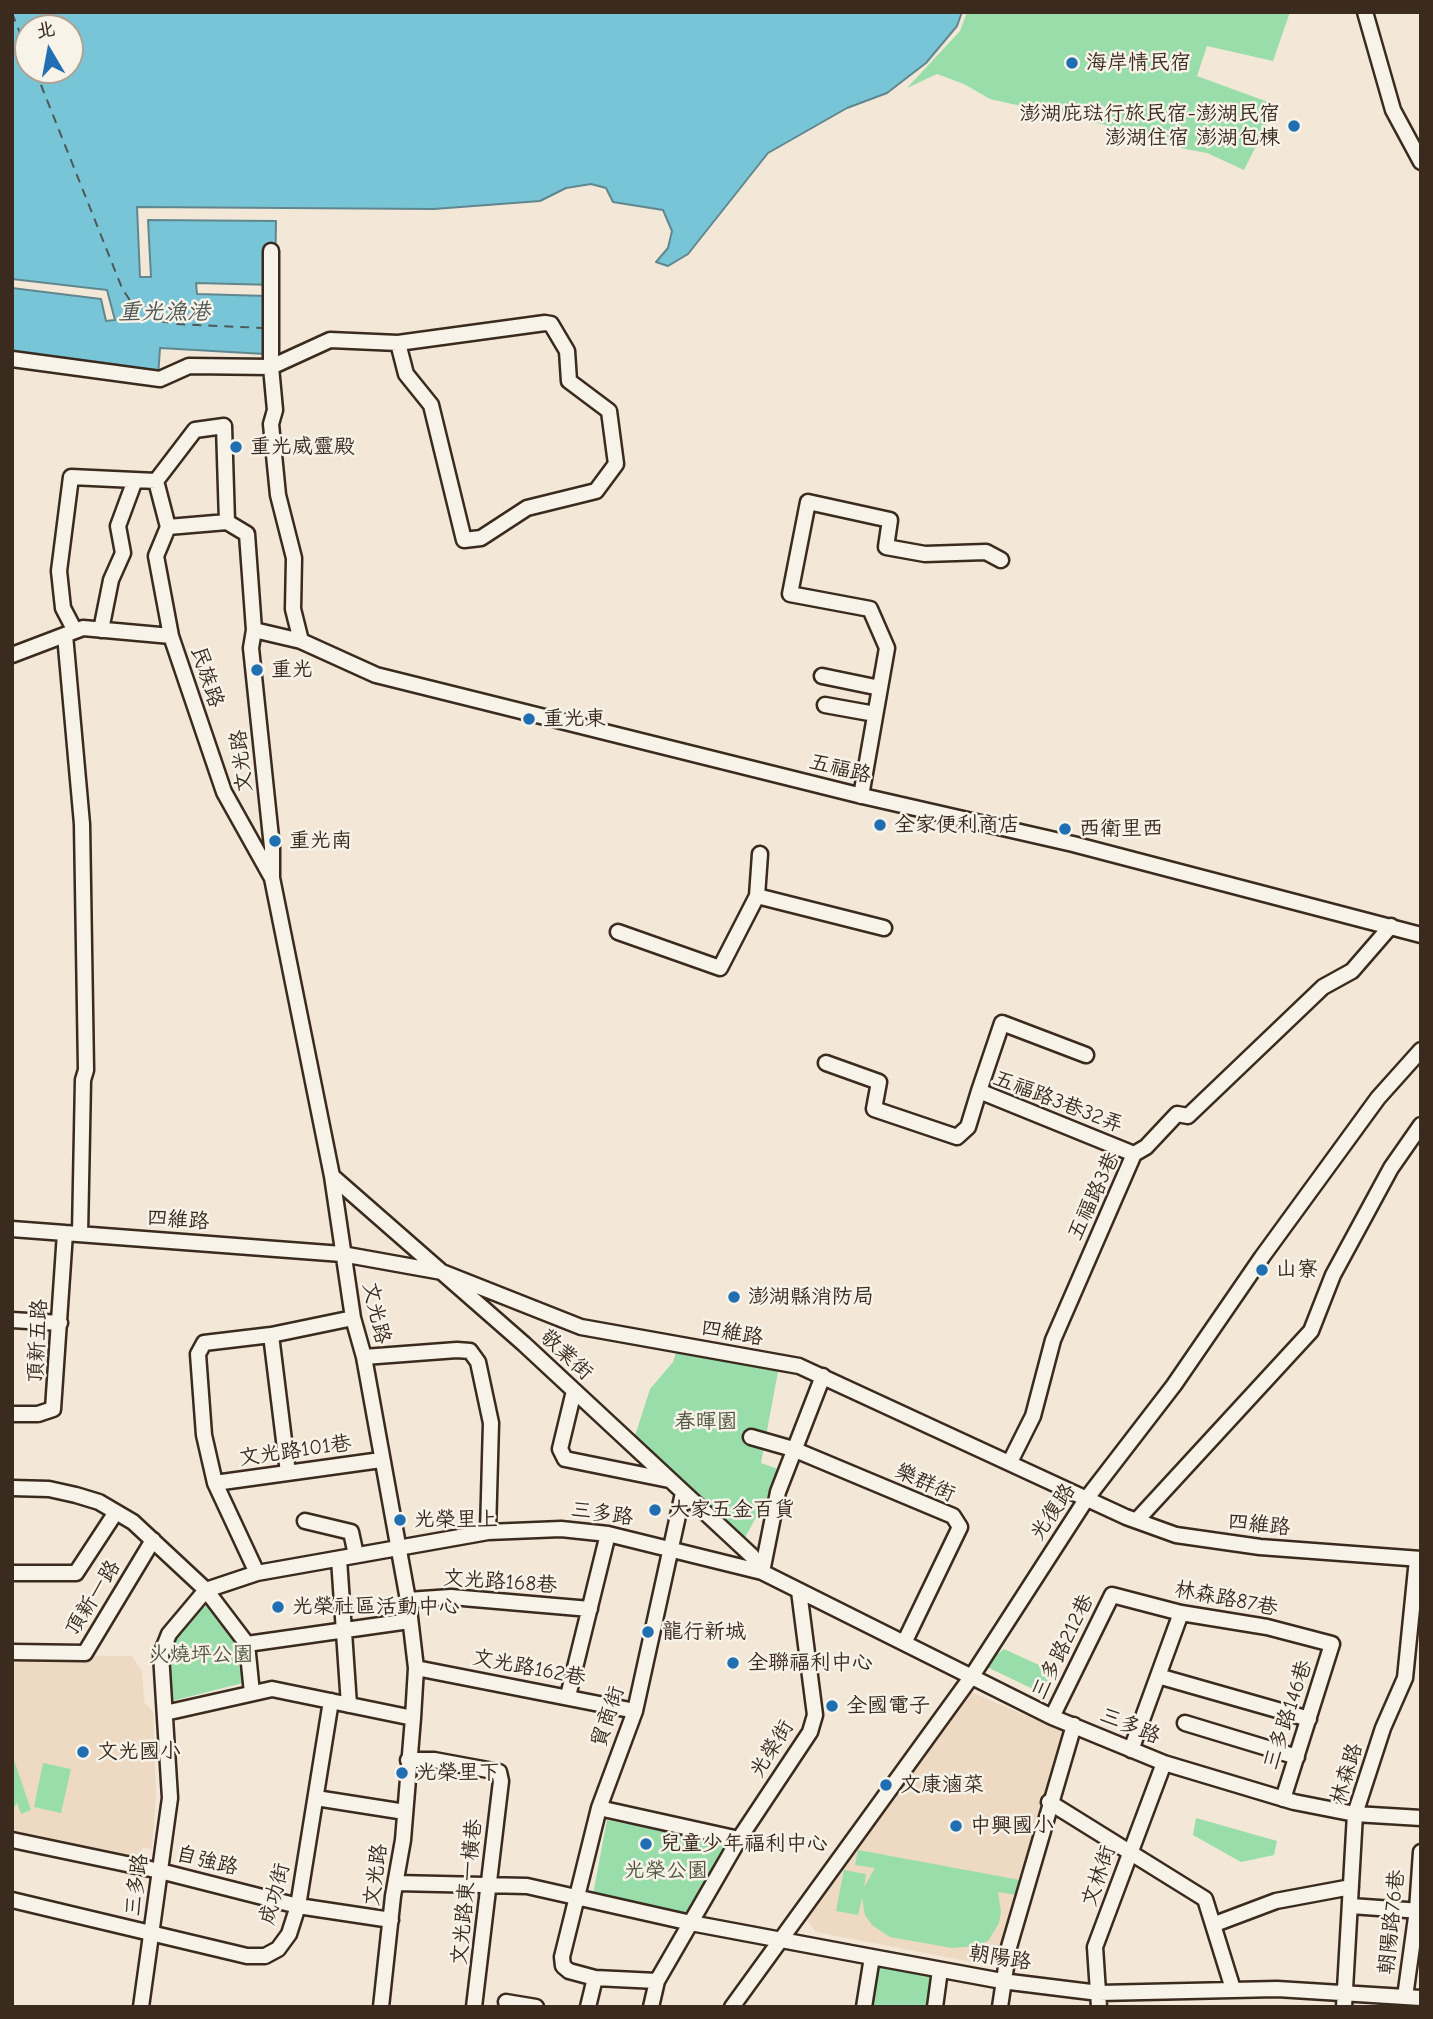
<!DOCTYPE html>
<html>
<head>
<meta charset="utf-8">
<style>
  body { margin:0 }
  #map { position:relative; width:1433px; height:2019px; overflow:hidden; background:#f3e7d7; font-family:"Comic Neue","LXGW WenKai TC",sans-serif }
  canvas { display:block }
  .frame { position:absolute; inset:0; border:14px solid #3b2a1e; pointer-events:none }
  .north { position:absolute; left:14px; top:14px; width:70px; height:70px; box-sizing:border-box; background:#f7f3e8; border:2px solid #aca397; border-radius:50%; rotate:350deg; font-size:19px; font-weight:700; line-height:28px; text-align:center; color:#3b2a1e }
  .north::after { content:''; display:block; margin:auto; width:24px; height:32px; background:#1f6fb2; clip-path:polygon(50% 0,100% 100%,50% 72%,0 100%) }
</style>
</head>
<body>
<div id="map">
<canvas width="1433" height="2019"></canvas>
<div class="frame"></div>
<div class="north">北</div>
</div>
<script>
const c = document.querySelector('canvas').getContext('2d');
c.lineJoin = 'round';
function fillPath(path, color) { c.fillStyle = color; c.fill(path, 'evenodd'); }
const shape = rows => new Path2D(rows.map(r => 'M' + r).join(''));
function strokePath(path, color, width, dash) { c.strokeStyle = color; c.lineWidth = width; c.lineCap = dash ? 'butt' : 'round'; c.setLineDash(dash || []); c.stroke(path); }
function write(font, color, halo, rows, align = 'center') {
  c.font = font + ' "Comic Neue","LXGW WenKai TC",sans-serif'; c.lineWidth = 5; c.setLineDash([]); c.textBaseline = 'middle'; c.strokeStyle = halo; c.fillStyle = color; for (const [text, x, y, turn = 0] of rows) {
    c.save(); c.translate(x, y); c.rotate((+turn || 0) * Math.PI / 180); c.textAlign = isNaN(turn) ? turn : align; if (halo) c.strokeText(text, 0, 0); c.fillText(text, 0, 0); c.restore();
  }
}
fillPath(shape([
  [12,1655,132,1656,142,1671,144,1702,153,1712,156,1793,152,1849,143,1848,134,1858,12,1833],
  [969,1691,1066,1733,1000,1961,993,1966,816,1932,806,1919]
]), '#eed9c3');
fillPath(shape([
  [967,12,1290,12,1273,61,1207,46,1197,76,1268,102,1266,126,1244,170,1207,153,1165,145,1123,129,990,99,964,84,937,74,907,88,960,31],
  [678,1347,779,1366,761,1463,778,1469,780,1473,741,1545,634,1439,650,1389,673,1362],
  [212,1602,233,1638,243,1683,168,1702,169,1638,193,1615],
  [1004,1649,1052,1671,1041,1693,983,1665],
  [12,1754,31,1810,21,1814,17,1803,12,1810],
  [43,1763,71,1769,61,1813,34,1807],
  [1196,1818,1277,1841,1274,1855,1241,1862,1193,1835],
  [607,1820,733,1845,687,1914,593,1894],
  [858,1850,1020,1880,1017,1895,998,1892,1001,1912,999,1923,988,1941,976,1946,952,1948,890,1937,872,1925,865,1915,862,1898,858,1915,836,1911,844,1870,866,1874,864,1887,875,1868,855,1865],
  [878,1963,936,1973,931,2007,870,2007]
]), '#99deaa');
const water = shape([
  [12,12,962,12,957,26,926,63,887,93,847,108,768,153,688,254,668,266,656,262,668,248,672,231,663,210,613,202,606,188,591,184,566,188,540,201,434,209,137,207,140,277,151,277,148,220,276,221,275,285,196,283,197,294,267,296,265,354,160,348,158,377,12,353,12,288,101,299,106,321,115,320,107,290,12,279,12,12],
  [28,28,70,28,70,70,28,70,28,28]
]);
fillPath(water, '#79c5d8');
strokePath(water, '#60878e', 2);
strokePath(shape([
  [12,13,28,53],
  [35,70,122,288,136,310,155,320,175,324,263,328]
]), '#4e5856', 2, [9, 7]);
const minor = shape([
  [1365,12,1393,110,1421,162],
  [271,251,271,367,275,410,271,424,278,495,294,558,293,609,301,641],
  [12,359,160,379,189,366,271,367,330,340,398,343,545,323,551,324,567,351,569,381,609,411,616,464,596,491,527,508,481,538,464,540,431,405,406,374,398,343],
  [156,481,168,527],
  [101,630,111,580,123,553,118,526,135,480],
  [254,630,301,641,376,675,858,795,1073,844,1421,935],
  [75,631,63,608,59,571,71,477,156,481,195,430,224,426,227,522],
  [65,635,82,824,86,1070,83,1080,80,1234],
  [12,655,83,628,171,636],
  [822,676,880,688],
  [825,705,875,714],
  [861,796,887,648,870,609,790,594,808,502,890,520,886,547,925,554,986,552,1001,560],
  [272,878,224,792,171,636,156,556,168,527,227,522,247,534,254,630,251,648,272,847,272,878,332,1176,353,1318,364,1357,408,1600,416,1668,413,1718,403,1840,393,1896,381,2007],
  [757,896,884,928],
  [618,932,720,968,757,896,760,854],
  [826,1063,879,1082,874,1109,957,1137,968,1127,979,1091,1134,1154],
  [979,1091,1002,1023,1086,1055],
  [332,1176,524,1344,752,1556,762,1572],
  [12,1229,342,1254,442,1272,581,1327,799,1366,1126,1517,1176,1535,1260,1547,1421,1559],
  [12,1320,60,1323],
  [271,1335,288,1473],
  [364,1357,457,1350,470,1351,478,1362,491,1423,488,1532],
  [574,1391,560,1449,565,1459,669,1480],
  [12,1414,38,1414,53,1409,65,1233],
  [751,1437,793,1449,953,1516,960,1527,905,1641],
  [1010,1462,1033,1416,1053,1340,1134,1154,1146,1147,1177,1114,1188,1116,1323,987,1352,971,1391,926],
  [215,1483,381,1460],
  [12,1488,49,1489,76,1495,99,1502,133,1522,206,1590,247,1644,252,1693],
  [1137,1520,1311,1331,1333,1275,1391,1168,1421,1125],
  [305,1521,351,1532,356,1555],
  [339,1559,349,1705],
  [762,1572,778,1492,823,1376],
  [12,1573,76,1573,116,1512],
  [257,1573,215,1483,204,1435,198,1354,204,1343,271,1335,353,1318],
  [408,1600,451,1597,590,1609],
  [247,1644,409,1621],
  [12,1652,85,1653,153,1540],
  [416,1668,635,1711],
  [1158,1676,1309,1719],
  [568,1696,608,1534],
  [165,1713,272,1689,413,1718],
  [1052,1717,1112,1595,1181,1613,1267,1627,1332,1644,1283,1799],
  [1185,1723,1297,1757],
  [1131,1750,1181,1613],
  [408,1760,434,1760,499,1772,501,1781,474,2007],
  [316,1798,405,1812],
  [1049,1802,1205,1899,1233,1989],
  [599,1808,739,1839],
  [12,1840,160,1871,298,1906,391,1920],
  [396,1883,527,1886,691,1923,872,1957,1002,1981,1099,1993,1277,1989,1421,1998],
  [12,1900,247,1956,265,1956,278,1949,289,1934,298,1906,331,1701],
  [1351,1906,1421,1911],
  [1215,1924,1276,1901,1351,1887],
  [657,1981,595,1978,569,1971,563,1966,562,1957,599,1808,635,1711,683,1493],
  [1405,1997,1417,1910,1421,1852],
  [506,2002,536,2007],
  [141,2007,170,1798,161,1654,169,1634,206,1590,257,1573,488,1532,561,1529,608,1534,762,1572,1052,1717,1164,1763,1294,1802,1355,1814,1421,1818],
  [588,2007,595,1978],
  [651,2007,657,1981,739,1839,810,1732,815,1715,799,1591],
  [732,2007,972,1676,1087,1498,1174,1385,1262,1257,1378,1098,1421,1050],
  [864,2007,872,1957],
  [935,2007,940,1970],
  [1000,2007,1009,1947,1074,1725],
  [1099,2007,1095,1947,1164,1763],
  [1344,2007,1355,1814,1383,1728,1405,1678,1417,1559]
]);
strokePath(minor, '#3b2a1e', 19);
strokePath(minor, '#f7f3e8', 14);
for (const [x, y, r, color] of [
  [1072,63,7,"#1f6fb2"],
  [1294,126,7,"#1f6fb2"],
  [236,447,7,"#1f6fb2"],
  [257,670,7,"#1f6fb2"],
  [529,719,7,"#1f6fb2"],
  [880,825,7,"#1f6fb2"],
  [1065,829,7,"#1f6fb2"],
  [275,841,7,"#1f6fb2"],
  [1262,1270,7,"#1f6fb2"],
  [734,1297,7,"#1f6fb2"],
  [655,1510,7,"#1f6fb2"],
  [400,1520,7,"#1f6fb2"],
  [278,1607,7,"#1f6fb2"],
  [648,1632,7,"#1f6fb2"],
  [733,1663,7,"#1f6fb2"],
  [832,1706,7,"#1f6fb2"],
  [83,1752,7,"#1f6fb2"],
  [402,1773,7,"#1f6fb2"],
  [886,1785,7,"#1f6fb2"],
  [956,1826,7,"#1f6fb2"],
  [646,1844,7,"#1f6fb2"]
]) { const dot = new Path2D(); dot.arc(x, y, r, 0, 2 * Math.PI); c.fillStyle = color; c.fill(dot); strokePath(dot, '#f7f3e8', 2.5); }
write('21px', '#3b2a1e', '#f7f3e8', [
  ["海岸情民宿",1086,63],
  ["澎湖庇琺行旅民宿-澎湖民宿",1280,114,"right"],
  ["澎湖住宿 澎湖包棟",1280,138,"right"],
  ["重光威靈殿",250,447],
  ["重光",271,670],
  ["重光東",543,719],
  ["全家便利商店",894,825],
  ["西衛里西",1079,829],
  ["重光南",289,841],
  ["山寮",1276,1270],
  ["澎湖縣消防局",748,1297],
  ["大家五金百貨",669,1510],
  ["光榮里上",414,1520],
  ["光榮社區活動中心",292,1607],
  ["龍行新城",662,1632],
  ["全聯福利中心",747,1663],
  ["全國電子",846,1706],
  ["文光國小",97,1752],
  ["光榮里下",416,1773],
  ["文康滷菜",900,1785],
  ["中興國小",970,1826],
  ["兒童少年福利中心",660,1844]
], 'left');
write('21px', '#3b2a1e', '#f7f3e8', [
  ["民族路",207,677,72],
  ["文光路",242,761,-96],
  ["五福路",840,769,14],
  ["五福路3巷32弄",1058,1102,21],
  ["五福路3巷",1094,1196,-65],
  ["四維路",178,1220,4],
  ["文光路",376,1313,77],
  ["四維路",732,1333,10],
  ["頂新五路",38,1341,-87],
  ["敬業街",566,1355,43],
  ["文光路101巷",295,1451,-8],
  ["樂群街",925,1483,24],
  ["光復路",1053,1512,-56],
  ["三多路",602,1514,8],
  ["四維路",1259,1525,6],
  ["文光路168巷",500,1582,4],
  ["頂新一路",93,1598,-58],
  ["林森路87巷",1226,1599,11],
  ["三多路212巷",1063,1647,-64],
  ["文光路162巷",529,1668,11],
  ["三多路146巷",1288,1715,-72],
  ["貿商街",608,1717,-72],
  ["三多路",1130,1726,22],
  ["光榮街",772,1749,-58],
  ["林森路",1347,1774,-73],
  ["自強路",207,1861,14],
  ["文光路",376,1875,-82],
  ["文林街",1099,1876,-71],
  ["三多路",137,1885,-83],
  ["文光路東一橫巷",467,1892,-84],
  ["成功街",275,1894,-75],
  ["朝陽路76巷",1392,1922,-84],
  ["朝陽路",1000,1958,9]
]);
write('21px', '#525741', '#f7f3e8', [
  ["春暉園",706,1422],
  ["火燒坪公園",201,1655],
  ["光榮公園",666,1871]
]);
write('italic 23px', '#4e5856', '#f7f3e8', [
  ["重光漁港",164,312]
]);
</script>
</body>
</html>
